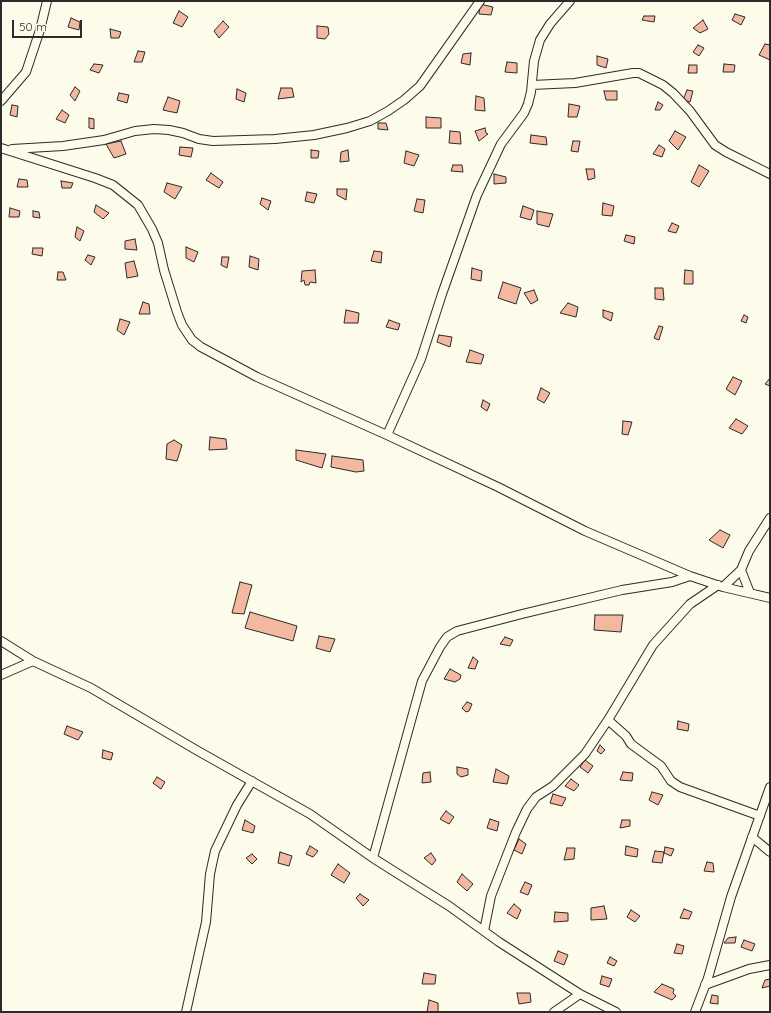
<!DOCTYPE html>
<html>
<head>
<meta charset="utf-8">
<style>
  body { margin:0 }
  #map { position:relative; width:771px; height:1013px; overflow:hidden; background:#fdfbea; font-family:Quicksand,sans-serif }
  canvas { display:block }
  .frame { position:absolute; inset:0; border:2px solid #2b2b2b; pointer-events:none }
  .scale { position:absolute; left:12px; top:20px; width:70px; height:18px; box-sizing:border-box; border:2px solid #2b2b2b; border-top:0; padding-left:5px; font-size:12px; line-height:14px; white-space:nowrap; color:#2b2b2b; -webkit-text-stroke:3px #fdfbea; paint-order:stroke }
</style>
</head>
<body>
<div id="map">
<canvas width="771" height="1013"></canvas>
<div class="frame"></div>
<div class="scale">50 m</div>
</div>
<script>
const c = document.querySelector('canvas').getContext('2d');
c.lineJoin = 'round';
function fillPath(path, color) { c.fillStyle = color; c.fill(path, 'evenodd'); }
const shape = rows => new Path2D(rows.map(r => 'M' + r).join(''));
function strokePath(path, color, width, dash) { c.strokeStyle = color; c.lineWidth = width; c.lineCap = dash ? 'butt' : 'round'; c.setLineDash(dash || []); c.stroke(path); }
const building = shape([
  [480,4,493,7,491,15,479,14,480,4],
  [179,11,188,17,182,27,173,23,179,11],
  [735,14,745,17,741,25,732,20,735,14],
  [644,16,655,16,654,22,642,20,644,16],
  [71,18,80,22,79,30,68,27,71,18],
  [703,20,708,29,700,33,693,28,703,20],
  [223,21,229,27,219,38,214,31,223,21],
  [317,26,328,27,329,34,325,39,317,38,317,26],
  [110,29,121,32,119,38,111,38,110,29],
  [765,44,770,45,770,60,759,55,765,44],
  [698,45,704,48,699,56,693,52,698,45],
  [138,51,145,52,142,62,134,62,138,51],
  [471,53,470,65,461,63,463,54,471,53],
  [597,56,608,59,606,68,597,65,597,56],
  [507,62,517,63,517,73,505,72,507,62],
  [94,64,103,65,99,73,90,70,94,64],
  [724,64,735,65,734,72,723,72,724,64],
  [689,65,697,65,697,73,688,73,689,65],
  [75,87,80,91,75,101,70,95,75,87],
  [281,88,292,88,294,97,278,99,281,88],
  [237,89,246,93,244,102,236,99,237,89],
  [687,90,693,91,690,102,683,100,687,90],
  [604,91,617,91,617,100,606,100,604,91],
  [119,93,129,95,127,103,117,100,119,93],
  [476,96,484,98,485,111,475,110,476,96],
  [168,97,180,101,177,113,163,110,168,97],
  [658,102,663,105,660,110,655,110,658,102],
  [569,104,580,106,577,117,568,117,569,104],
  [12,105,18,106,17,117,10,115,12,105],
  [62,110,69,115,65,123,56,119,62,110],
  [426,117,441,118,441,128,426,128,426,117],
  [89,118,94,119,94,129,89,128,89,118],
  [378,123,386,123,388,130,378,129,378,123],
  [485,128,486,133,488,134,479,141,475,131,485,128],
  [450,131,460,132,461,144,449,143,450,131],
  [675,131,686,137,678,150,669,141,675,131],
  [531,135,546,137,547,145,530,143,531,135],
  [121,141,126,154,114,158,106,144,121,141],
  [573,141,580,141,578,152,571,151,573,141],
  [659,145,665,149,662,157,653,154,659,145],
  [180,147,193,148,191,157,179,155,180,147],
  [311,150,319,151,318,158,311,158,311,150],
  [348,150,349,161,340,162,341,152,348,150],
  [406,151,419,155,414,166,404,163,406,151],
  [453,165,462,165,463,172,451,171,453,165],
  [699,165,709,171,699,187,691,182,699,165],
  [586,169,594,169,595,178,588,180,586,169],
  [211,173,223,182,219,188,206,180,211,173],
  [494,174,506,177,506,183,494,184,494,174],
  [19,179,27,180,28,187,17,187,19,179],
  [61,181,73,183,71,188,62,188,61,181],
  [167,183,182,187,175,199,164,192,167,183],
  [337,189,347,189,346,200,337,195,337,189],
  [307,192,317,194,314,203,305,201,307,192],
  [262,198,271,201,268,210,260,204,262,198],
  [417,199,425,200,423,213,414,211,417,199],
  [603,203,614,206,612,216,602,215,603,203],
  [96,205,109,213,103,219,94,212,96,205],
  [523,206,534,210,531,220,520,217,523,206],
  [10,208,20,211,19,217,9,217,10,208],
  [33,211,39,212,40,218,33,217,33,211],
  [537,211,553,214,549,227,537,224,537,211],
  [672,223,679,226,676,233,668,231,672,223],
  [77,227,84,231,80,241,75,237,77,227],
  [626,235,635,237,634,244,624,241,626,235],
  [135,239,137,250,125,249,125,241,135,239],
  [186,247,198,252,194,262,186,258,186,247],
  [33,248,43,248,42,256,32,254,33,248],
  [374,251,382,252,381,263,371,261,374,251],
  [88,255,95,257,91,265,85,260,88,255],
  [250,256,259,259,258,270,249,267,250,256],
  [222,257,229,257,227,268,221,265,222,257],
  [134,261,138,276,127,278,125,263,134,261],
  [472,268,482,271,481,281,471,279,472,268],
  [315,270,316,283,310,282,309,285,305,285,304,280,301,282,302,271,315,270],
  [685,270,693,271,693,284,684,284,685,270],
  [58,272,63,272,66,280,57,280,58,272],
  [503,282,521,288,516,304,498,298,503,282],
  [655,288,663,288,664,300,655,299,655,288],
  [534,290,538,300,531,304,524,293,534,290],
  [143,302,149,304,150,314,139,314,143,302],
  [568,303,578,307,576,317,560,313,568,303],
  [346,310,359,313,358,323,344,323,346,310],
  [603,310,613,313,611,321,603,317,603,310],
  [744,315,748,317,746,323,741,321,744,315],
  [120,319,130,322,124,335,117,330,120,319],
  [389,320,400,324,398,330,386,327,389,320],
  [659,326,663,327,659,340,654,338,659,326],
  [439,335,452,337,450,347,437,342,439,335],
  [470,350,484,355,481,364,466,362,470,350],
  [733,377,742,381,735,395,726,389,733,377],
  [770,378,770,386,765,384,770,378],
  [541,388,550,393,544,403,537,399,541,388],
  [483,400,490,404,487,411,481,407,483,400],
  [736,419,748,426,742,434,729,428,736,419],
  [623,421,632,422,628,435,622,434,623,421],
  [210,437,226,439,227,449,209,450,210,437],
  [174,440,182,445,177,461,166,459,167,444,174,440],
  [296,450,326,454,322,468,296,460,296,450],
  [332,456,363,460,364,471,356,472,331,467,332,456],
  [720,530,730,535,723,548,709,540,720,530],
  [240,582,252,585,244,614,232,613,240,582],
  [250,612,297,626,293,641,245,628,250,612],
  [595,615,623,615,621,632,594,630,595,615],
  [319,636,335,639,330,652,316,648,319,636],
  [505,637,513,640,510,646,500,644,505,637],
  [473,657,478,661,475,669,468,668,473,657],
  [450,669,461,675,460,679,455,682,444,679,450,669],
  [467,702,472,704,469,711,466,712,462,708,467,702],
  [678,721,689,724,688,731,677,729,678,721],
  [67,726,83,732,78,740,64,734,67,726],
  [600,745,605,750,601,754,597,751,600,745],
  [103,750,113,753,111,760,102,758,103,750],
  [585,760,593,766,588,773,580,767,585,760],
  [457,767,468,769,468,775,461,777,457,774,457,767],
  [496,769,509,776,507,784,493,782,496,769],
  [430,772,431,782,422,783,423,773,430,772],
  [623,772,633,773,632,781,620,780,623,772],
  [157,777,165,782,161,789,153,783,157,777],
  [571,779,579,785,574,791,565,786,571,779],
  [652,792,663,795,658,805,649,800,652,792],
  [553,794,566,798,562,806,550,803,553,794],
  [446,811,454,817,449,824,440,819,446,811],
  [490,819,499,822,497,831,487,828,490,819],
  [245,820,255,826,253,833,242,830,245,820],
  [622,820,630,820,630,826,620,828,622,820],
  [519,839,526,844,522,854,514,850,519,839],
  [310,846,318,851,313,857,306,854,310,846],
  [626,846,638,849,637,857,625,855,626,846],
  [665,847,674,849,671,856,664,853,665,847],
  [567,848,575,848,574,859,564,860,567,848],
  [655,851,664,852,662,863,652,862,655,851],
  [280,852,292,856,289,866,278,863,280,852],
  [431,853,436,860,432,865,424,858,431,853],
  [252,854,257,859,252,864,246,858,252,854],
  [707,862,713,863,714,872,704,871,707,862],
  [338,864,350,873,344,883,331,875,338,864],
  [462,874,473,884,467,891,457,882,462,874],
  [525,882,532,885,528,895,520,892,525,882],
  [360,894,369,900,363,906,356,898,360,894],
  [514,904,521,910,517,919,507,913,514,904],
  [604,906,607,919,591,920,591,908,604,906],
  [684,909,692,912,689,919,680,918,684,909],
  [631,910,640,916,635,922,627,917,631,910],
  [555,912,568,913,568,921,554,922,555,912],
  [736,937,735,943,724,943,728,938,736,937],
  [744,940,755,944,752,951,741,947,744,940],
  [677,944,684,946,682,954,674,953,677,944],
  [558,951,568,955,564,965,554,961,558,951],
  [610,957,617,961,614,966,607,963,610,957],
  [424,973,436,975,435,984,422,984,424,973],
  [602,976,612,979,609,987,600,984,602,976],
  [770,979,770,986,762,988,765,980,770,979],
  [662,984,674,989,673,993,676,996,672,1000,654,992,662,984],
  [517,993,530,993,531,1002,519,1004,517,993],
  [712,995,718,996,718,1004,710,1003,712,995],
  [429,1000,438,1003,438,1012,427,1012,429,1000]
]);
fillPath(building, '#f2b8a0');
strokePath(building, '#2b2b2b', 1);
const minor = shape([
  [532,85,575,83,633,73,639,73,663,85,673,93,690,111,715,145,726,152,770,174],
  [1,101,26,72,40,30,47,1],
  [1,148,95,178,113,185,138,205,152,229,158,243,164,270,177,312,182,325,192,340,201,347,257,377,387,435,498,487,585,531,690,576,723,587,770,598],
  [12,149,63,146,104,140,135,131,154,129,169,130,183,133,199,139,213,141,275,139,314,135,347,128,370,121,388,111,404,100,420,86,480,1],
  [387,435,421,359,442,294,477,195,501,144,524,113,528,104,531,92,534,61,540,40,550,24,570,1],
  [741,570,750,593],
  [723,587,741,570,749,551,770,518],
  [1,641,33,661,91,688,198,751,310,814,373,858,449,906,499,942,580,994,616,1012],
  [1,675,33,661],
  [608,720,626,736,631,744,661,766,671,781,680,787,760,816],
  [752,837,770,852],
  [373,858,422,681,440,647,447,637,457,631,522,614,622,590,672,582,690,576],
  [484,931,491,896,516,832,527,809,536,797,553,786,585,754,608,720,653,645,690,604,718,585],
  [705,985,749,969,770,965],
  [186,1012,206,922,210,874,215,851,237,805,252,781],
  [554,1012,580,994],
  [695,1012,708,978,731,897,770,787]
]);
strokePath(minor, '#2b2b2b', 10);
strokePath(minor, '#fdfbea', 8);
</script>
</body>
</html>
